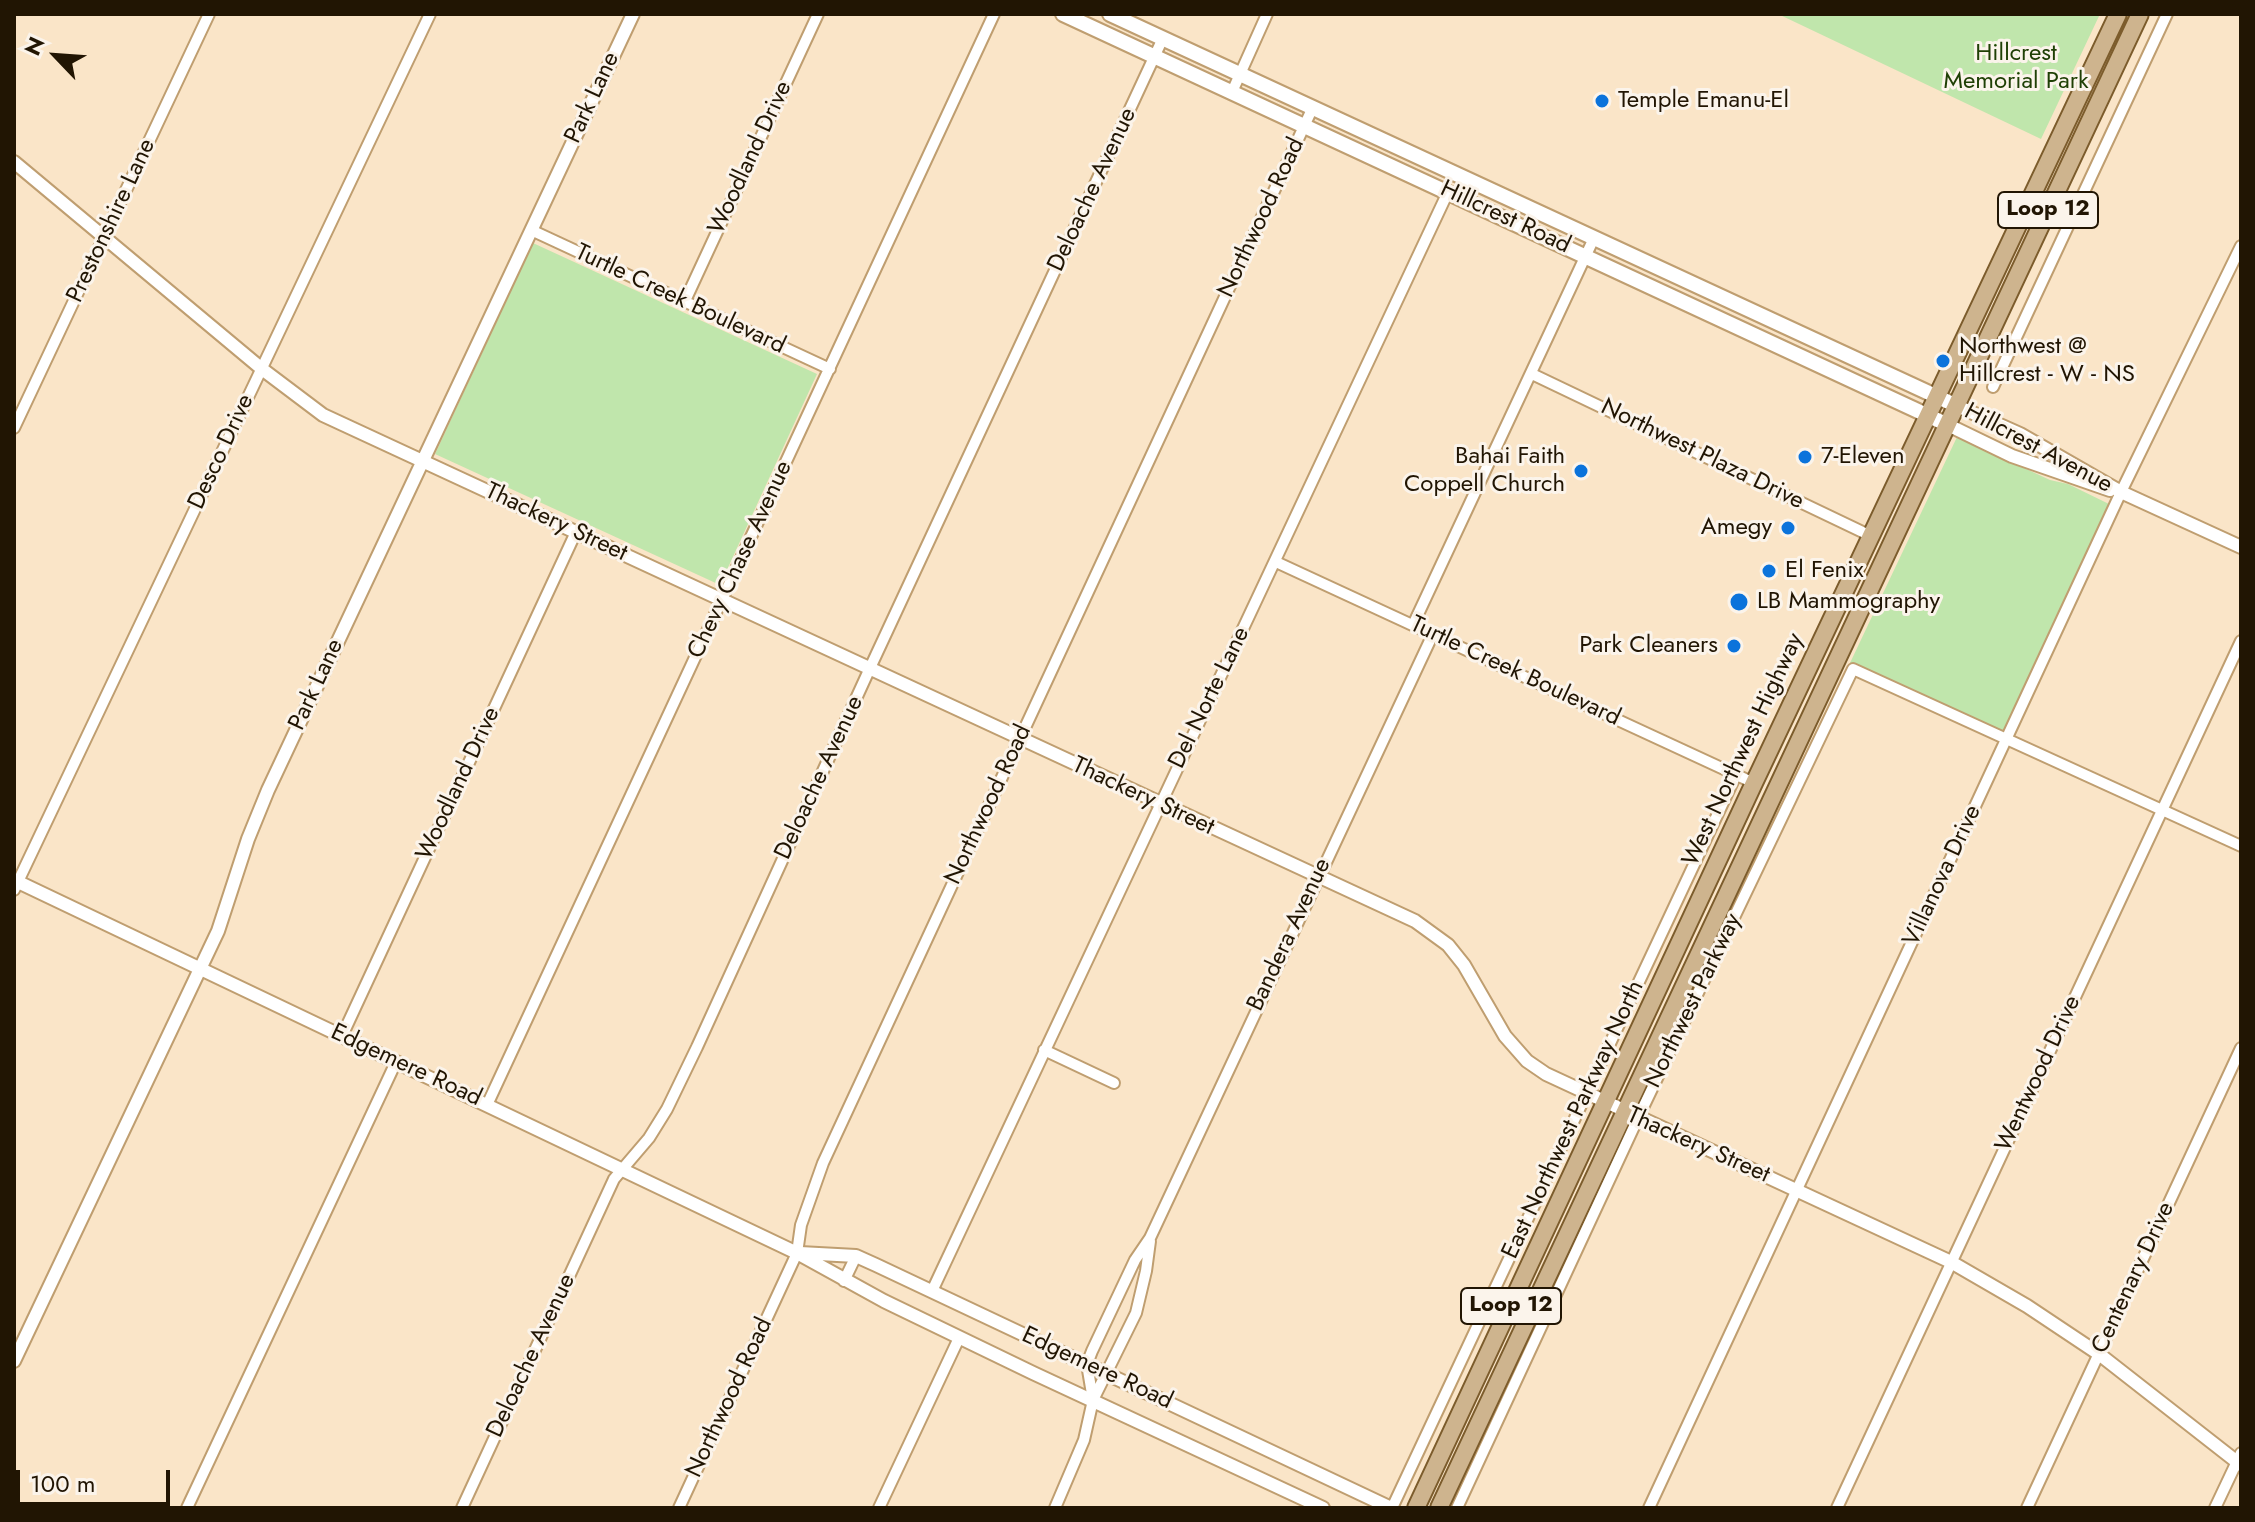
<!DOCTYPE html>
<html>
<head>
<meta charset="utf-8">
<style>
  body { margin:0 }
  #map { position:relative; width:2255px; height:1522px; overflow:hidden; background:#fae5c8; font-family:Jost,sans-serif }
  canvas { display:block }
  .frame { position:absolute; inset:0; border:16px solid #211503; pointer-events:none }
  .north { position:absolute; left:16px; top:16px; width:80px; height:80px; -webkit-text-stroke:6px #fbf4eb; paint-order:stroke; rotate:295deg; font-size:22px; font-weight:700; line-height:32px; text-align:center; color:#211503 }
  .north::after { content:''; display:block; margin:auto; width:28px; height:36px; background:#211503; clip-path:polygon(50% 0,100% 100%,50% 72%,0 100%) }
  .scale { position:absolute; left:16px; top:1470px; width:154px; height:36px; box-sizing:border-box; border:4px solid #211503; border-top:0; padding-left:10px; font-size:24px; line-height:28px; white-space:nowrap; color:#211503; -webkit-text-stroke:6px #fbf4eb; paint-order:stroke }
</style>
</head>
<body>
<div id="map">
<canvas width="2255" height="1522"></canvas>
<div class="frame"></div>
<div class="north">N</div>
<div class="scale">100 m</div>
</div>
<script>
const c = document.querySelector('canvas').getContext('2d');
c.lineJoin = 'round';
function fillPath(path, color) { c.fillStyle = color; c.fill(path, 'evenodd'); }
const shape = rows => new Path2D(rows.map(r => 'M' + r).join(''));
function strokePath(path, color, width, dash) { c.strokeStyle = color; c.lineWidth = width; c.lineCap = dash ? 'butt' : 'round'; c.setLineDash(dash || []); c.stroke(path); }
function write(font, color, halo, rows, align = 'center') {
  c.font = font + ' Jost,sans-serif'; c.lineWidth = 6; c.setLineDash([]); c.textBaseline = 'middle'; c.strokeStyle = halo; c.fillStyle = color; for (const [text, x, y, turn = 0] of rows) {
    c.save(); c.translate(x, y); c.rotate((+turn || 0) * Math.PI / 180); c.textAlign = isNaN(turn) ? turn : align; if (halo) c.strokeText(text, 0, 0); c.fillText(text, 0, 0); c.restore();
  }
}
fillPath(shape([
  [1778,14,2100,14,2041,139],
  [533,243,817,374,720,585,435,454],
  [1957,437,2050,480,2068,484,2109,504,2003,733,1850,663]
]), '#c0e6ac');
const minor = shape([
  [1232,92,1267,14],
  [531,230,830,369],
  [684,303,818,14],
  [1532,374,1871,536],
  [1993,387,2167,14],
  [14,428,209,14],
  [1276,562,1754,783],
  [1413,625,1594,238],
  [14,890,430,14],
  [342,1036,576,532],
  [1044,1050,1114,1083],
  [487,1105,994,14],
  [844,1281,856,1256],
  [932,1291,1448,192],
  [1093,1400,1087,1364,1092,1351,1135,1260,1150,1238,1433,634],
  [187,1508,396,1062],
  [462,1508,614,1179,649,1138,667,1109,697,1047,870,668,1163,38],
  [679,1508,797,1253,801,1225,823,1163,1313,107],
  [879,1508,959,1338],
  [1055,1508,1084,1440,1093,1400,1136,1313,1146,1271,1150,1241],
  [1392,1508,1736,775],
  [1457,1508,1638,1118,1853,669,2241,846],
  [1649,1508,2121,492,2241,246],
  [1837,1508,2241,641],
  [2027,1508,2241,1048],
  [2215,1508,2241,1453]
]);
const tertiary = shape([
  [14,162,262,369,323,415,1415,921,1448,945,1464,965,1505,1036,1527,1061,1546,1074,1951,1262,2027,1306,2099,1354,2241,1465],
  [1955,405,2020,434,2121,492,2241,547],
  [1946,424,2012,456,2110,490],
  [14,880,797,1253,884,1301,1033,1373,1323,1508],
  [800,1253,856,1256,876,1265,1391,1508],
  [14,1361,218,931,248,839,268,790,633,14]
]);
const secondary = shape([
  [1063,14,1946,424],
  [1110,14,1955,405]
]);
const primary = shape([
  [1416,1508,1754,783,2118,14],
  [1439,1508,2140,14]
]);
strokePath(minor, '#bf9e70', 14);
strokePath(tertiary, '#bf9e70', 16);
strokePath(secondary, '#bf9e70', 18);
strokePath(primary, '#7c5c2c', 20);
strokePath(minor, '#fff', 10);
strokePath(tertiary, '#fff', 12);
strokePath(secondary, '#fff', 14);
strokePath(primary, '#ceb48e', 16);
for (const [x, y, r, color] of [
  [1602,101,8,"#0b73db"],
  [1943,361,8,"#0b73db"],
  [1805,457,8,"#0b73db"],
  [1581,471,8,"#0b73db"],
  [1788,528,8,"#0b73db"],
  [1769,571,8,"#0b73db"],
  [1739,602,10,"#0b73db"],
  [1734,646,8,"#0b73db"]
]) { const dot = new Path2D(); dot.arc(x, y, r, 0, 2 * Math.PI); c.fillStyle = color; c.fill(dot); strokePath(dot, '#fbf4eb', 3); }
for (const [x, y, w] of [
  [2048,210,100],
  [1511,1306,100]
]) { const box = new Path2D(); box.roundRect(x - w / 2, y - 18, w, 36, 6); c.fillStyle = '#fbf4eb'; c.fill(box); strokePath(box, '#211503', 2); }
write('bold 22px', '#211503', null, [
  ["Loop 12",2048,210],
  ["Loop 12",1511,1306]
]);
write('24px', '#1f4005', '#fbf4eb', [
  ["Hillcrest",2016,54],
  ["Memorial Park",2016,82]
]);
write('24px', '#211503', '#fbf4eb', [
  ["Park Lane",593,98,-65],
  ["Woodland Drive",751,158,-65],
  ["Deloache Avenue",1093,190,-65],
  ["Northwood Road",1262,218,-65],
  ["Hillcrest Road",1505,218,25],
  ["Prestonshire Lane",112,221,-65],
  ["Turtle Creek Boulevard",680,300,25],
  ["Hillcrest Avenue",2038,449,28],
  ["Desco Drive",222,452,-65],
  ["Northwest Plaza Drive",1702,455,26],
  ["Thackery Street",556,523,25],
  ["Chevy Chase Avenue",741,560,-65],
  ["Turtle Creek Boulevard",1515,672,25],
  ["Park Lane",317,685,-65],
  ["Del Norte Lane",1210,698,-64],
  ["West Northwest Highway",1744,750,-65],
  ["Deloache Avenue",820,778,-65],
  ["Woodland Drive",459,784,-65],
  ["Thackery Street",1143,797,25],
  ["Northwood Road",989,805,-65],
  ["Villanova Drive",1943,876,-65],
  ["Bandera Avenue",1290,935,-65],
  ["Northwest Parkway",1694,1001,-64],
  ["Edgemere Road",406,1066,25],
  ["Wentwood Drive",2039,1074,-65],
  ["East Northwest Parkway North",1574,1120,-65],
  ["Thackery Street",1698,1146,24],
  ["Centenary Drive",2134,1278,-65],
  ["Deloache Avenue",532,1356,-65],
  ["Edgemere Road",1097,1369,25],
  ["Northwood Road",730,1398,-65]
]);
write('24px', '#211503', '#fbf4eb', [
  ["Temple Emanu-El",1618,101],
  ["Northwest @",1959,347],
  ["Hillcrest - W - NS",1959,375],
  ["Bahai Faith",1565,457,"right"],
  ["Coppell Church",1565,485,"right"],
  ["7-Eleven",1821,457],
  ["Amegy",1772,528,"right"],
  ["El Fenix",1785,571],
  ["LB Mammography",1757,602],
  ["Park Cleaners",1718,646,"right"]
], 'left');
</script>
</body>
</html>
